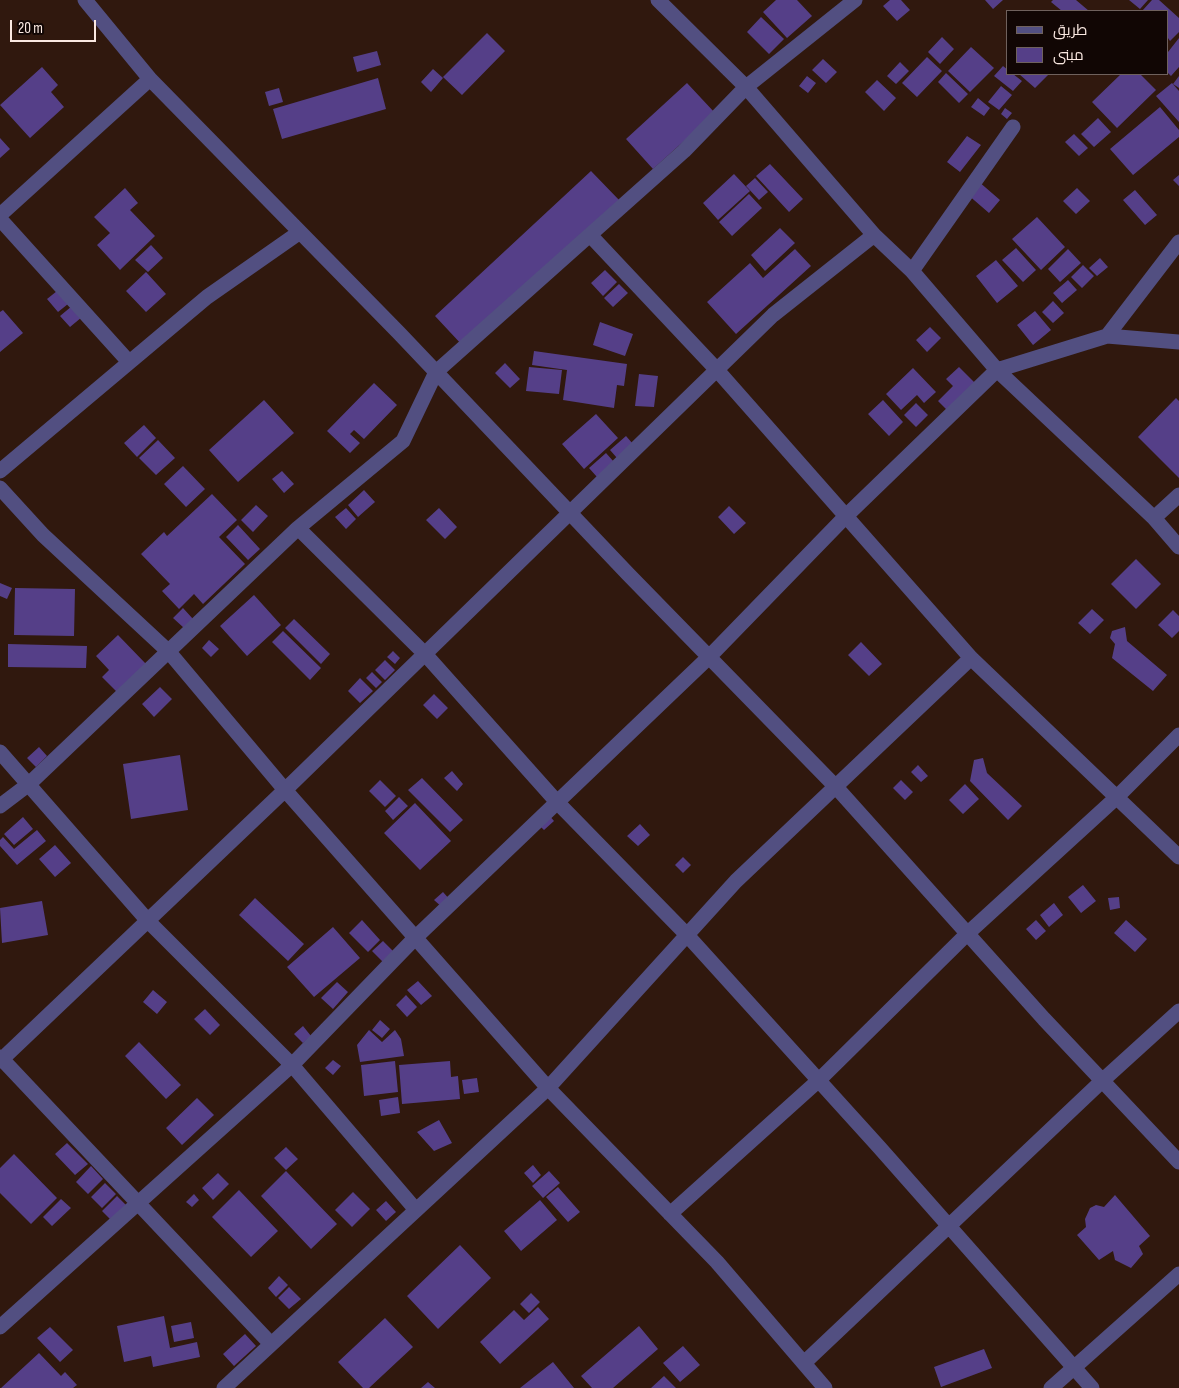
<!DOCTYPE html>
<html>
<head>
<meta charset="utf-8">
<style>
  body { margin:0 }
  #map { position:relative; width:1179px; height:1388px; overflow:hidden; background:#30180e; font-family:"Sofia Sans Condensed",Cairo,sans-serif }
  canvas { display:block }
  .legend { position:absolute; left:1006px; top:10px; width:162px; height:65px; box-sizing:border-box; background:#110604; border:1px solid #6f615d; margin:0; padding:6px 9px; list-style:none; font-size:15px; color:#fbe9e2 }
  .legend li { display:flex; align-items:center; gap:10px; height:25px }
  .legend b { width:25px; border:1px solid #6f615d }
  .scale { position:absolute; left:10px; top:20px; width:86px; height:22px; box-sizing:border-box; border:2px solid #fbe9e2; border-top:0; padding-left:6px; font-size:15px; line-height:18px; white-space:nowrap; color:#fbe9e2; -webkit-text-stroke:4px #110604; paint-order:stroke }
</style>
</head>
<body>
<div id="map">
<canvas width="1179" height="1388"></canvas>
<ul class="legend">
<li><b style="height:6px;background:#524f81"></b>طريق</li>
<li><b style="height:14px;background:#553f88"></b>مبنى</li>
</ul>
<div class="scale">20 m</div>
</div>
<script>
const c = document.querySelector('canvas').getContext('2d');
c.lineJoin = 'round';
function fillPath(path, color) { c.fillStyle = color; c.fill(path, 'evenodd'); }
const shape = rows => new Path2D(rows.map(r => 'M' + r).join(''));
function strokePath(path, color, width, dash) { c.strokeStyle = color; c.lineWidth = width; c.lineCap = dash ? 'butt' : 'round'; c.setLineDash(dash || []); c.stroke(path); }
fillPath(shape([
  [776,0,797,0,812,16,787,38,763,12],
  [890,0,901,0,910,10,897,21,883,6],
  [985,0,1003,0,993,9],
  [1053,0,1076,0,1089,11,1062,11,1051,2],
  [1129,0,1148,0,1140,9],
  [1152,0,1159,0,1179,18,1179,32,1170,41,1168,38,1168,11,1142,11],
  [761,17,784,39,769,54,747,32],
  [487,33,505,51,462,95,443,77],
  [942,37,954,49,940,64,928,52],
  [1179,38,1179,67,1171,76,1168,73,1168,52],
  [971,47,994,68,970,92,948,71],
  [377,51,381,65,357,72,353,57],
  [927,57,942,71,917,97,902,83],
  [823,59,837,72,826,83,812,70],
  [900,62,909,71,896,84,887,76],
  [1003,66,1008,70,1008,74,1013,74,1022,81,1013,91,994,76],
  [42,67,58,85,51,92,64,107,30,138,0,105],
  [433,69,443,78,431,92,421,82],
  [946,73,968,94,959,103,938,82],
  [1019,74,1049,74,1035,88],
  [1121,74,1140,74,1156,90,1117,128,1092,102],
  [807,76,816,83,808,93,799,86],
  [1179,76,1179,88,1173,84],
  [378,78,386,109,282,139,273,109],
  [877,80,896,98,884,111,865,92],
  [687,83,715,113,653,169,626,139],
  [1172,83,1179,91,1179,122,1156,96],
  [1001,86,1012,95,999,110,988,102],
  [279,88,283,102,269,106,265,92],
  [978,98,990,108,984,116,971,107],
  [1160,107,1179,130,1179,137,1133,175,1110,149],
  [1005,108,1012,113,1007,119,1001,114],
  [1098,118,1111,132,1094,147,1081,134],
  [1074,134,1088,148,1079,156,1065,142],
  [967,136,981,145,960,172,947,162],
  [0,138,10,149,0,158],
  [770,164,803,199,789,212,756,176],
  [591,171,620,201,463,346,435,316],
  [734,174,750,191,718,220,703,203],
  [1179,175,1179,186,1173,180],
  [755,178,768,192,759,200,746,186],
  [978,181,1000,200,989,213,967,194],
  [125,188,138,203,130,210,155,236,120,270,97,245,110,233,94,217],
  [1077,188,1090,201,1076,214,1063,201],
  [1135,190,1157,215,1145,225,1123,200],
  [749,194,762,208,732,236,719,222],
  [1037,217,1065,247,1041,270,1012,239],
  [780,228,795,243,765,271,751,255],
  [151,245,163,258,148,272,135,260],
  [1016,248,1036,270,1023,282,1002,260],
  [795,249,811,266,736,334,707,302,750,263,763,278],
  [1068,249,1081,263,1060,282,1048,269],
  [1100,258,1108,267,1097,276,1089,268],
  [996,260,1018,286,997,303,976,276],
  [1083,265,1094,276,1082,288,1071,277],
  [605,270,617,282,603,296,591,283],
  [146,272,166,294,146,312,126,291],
  [1068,280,1077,290,1062,303,1053,293],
  [619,284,628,293,613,307,604,298],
  [57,291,68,304,58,312,47,299],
  [1053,301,1064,313,1053,323,1042,312],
  [72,306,82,317,70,327,60,316],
  [3,310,23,333,0,352,0,312],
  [1035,311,1051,330,1033,345,1017,325],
  [600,322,633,334,625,356,593,345],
  [930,327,941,338,927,352,916,340],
  [534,351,627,364,624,386,617,385,614,408,563,400,567,370,532,365],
  [505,363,520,379,510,388,495,373],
  [529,367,562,370,559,394,526,391],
  [959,367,976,384,948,411,938,401,953,386,946,379],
  [913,368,936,392,924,403,917,395,901,410,886,394],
  [639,374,658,376,654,407,635,406],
  [374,383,397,405,364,439,354,430,350,434,360,443,350,453,327,431],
  [1176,398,1179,401,1179,478,1138,437],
  [264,400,294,433,238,482,209,450],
  [883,400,903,422,889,436,868,414],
  [916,403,928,415,916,427,904,415],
  [596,414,618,438,584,469,562,444],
  [144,425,156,438,137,457,124,443],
  [626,436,633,444,617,458,610,450],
  [158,440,175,458,156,475,139,458],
  [606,453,614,462,597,477,589,468],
  [183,466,205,489,186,507,164,484],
  [282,471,294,484,284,493,272,479],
  [364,490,375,502,358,517,348,505],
  [212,494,237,520,219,537,245,564,203,604,194,594,179,609,162,591,170,584,141,554,164,532,167,536],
  [256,505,268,516,253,532,241,520],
  [729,506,746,523,734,534,718,517],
  [346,508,356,519,346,529,335,517],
  [439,508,457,527,445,539,426,520],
  [238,525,260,549,248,560,226,537],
  [1136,559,1161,584,1136,609,1111,584],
  [0,583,12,588,7,599,0,596],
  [15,588,75,589,74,636,14,635],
  [254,595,281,625,247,656,220,626],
  [183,608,193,619,184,628,173,618],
  [1092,609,1104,620,1090,634,1078,623],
  [1173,610,1179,616,1179,631,1172,638,1158,625],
  [294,619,330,654,321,664,285,628],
  [1125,627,1127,641,1167,675,1153,691,1112,658,1115,644,1110,638,1112,631],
  [283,631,321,668,310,680,272,642],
  [118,635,146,664,117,692,102,677,109,670,96,656],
  [209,640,219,649,211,657,202,648],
  [861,642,882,664,869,676,848,655],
  [8,644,87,646,86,668,8,667],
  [393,651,400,658,395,664,387,657],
  [385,660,395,670,385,680,375,670],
  [372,672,382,682,376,688,366,678],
  [360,678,373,691,360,703,348,691],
  [160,687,172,699,154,717,142,704],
  [434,694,448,708,437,719,423,705],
  [39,747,47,756,36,767,27,758],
  [180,755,188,810,131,819,123,764],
  [983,758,987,773,1022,806,1008,820,970,781,974,760],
  [918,765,928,776,921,782,911,772],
  [452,771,463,784,457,791,444,778],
  [422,778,463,820,450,832,408,790],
  [380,780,396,796,385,807,369,791],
  [901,780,913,792,905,800,893,788],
  [965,784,979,799,963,814,949,800],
  [399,797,408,806,393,820,385,811],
  [415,803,451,841,420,870,384,833],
  [548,814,554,821,544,830,538,824],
  [23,817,33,829,14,845,4,834],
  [640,824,650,835,638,846,627,836],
  [37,830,46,841,17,865,0,846,0,840,3,837,14,849],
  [55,845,71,863,55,877,39,859],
  [683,857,691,865,683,873,675,865],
  [1083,885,1096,901,1081,913,1068,897],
  [443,892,451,901,443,908,434,900],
  [1119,897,1120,908,1110,910,1108,898],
  [255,898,304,944,288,961,239,915],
  [42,901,48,935,2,943,0,908],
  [1054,903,1063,915,1049,927,1040,915],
  [362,920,380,940,368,952,349,933],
  [1036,920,1046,931,1036,940,1026,929],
  [1126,920,1147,939,1135,952,1114,933],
  [333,927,360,958,314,997,287,967],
  [383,941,395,953,385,964,372,951],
  [418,981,432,996,421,1005,407,990],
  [337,982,348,992,333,1009,321,998],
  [153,990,167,1002,157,1014,143,1002],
  [406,995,417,1007,407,1017,396,1005],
  [205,1009,220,1025,210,1035,194,1019],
  [380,1020,390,1029,382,1038,372,1030],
  [303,1026,311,1036,303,1043,294,1034],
  [369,1030,382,1042,395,1030,401,1039,404,1056,360,1062,357,1045],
  [139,1042,181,1085,166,1099,125,1056],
  [333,1060,341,1066,333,1075,325,1068],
  [395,1061,398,1092,364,1096,361,1065],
  [450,1061,451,1077,458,1076,460,1099,402,1104,399,1065],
  [477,1078,479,1092,464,1094,462,1080],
  [398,1097,400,1113,381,1116,379,1100],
  [197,1098,214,1115,182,1145,166,1128],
  [439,1120,452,1143,434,1151,417,1132],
  [67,1143,88,1164,75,1175,55,1154],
  [286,1147,298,1159,286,1170,274,1158],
  [14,1154,57,1198,31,1224,0,1193,0,1168],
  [533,1165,541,1175,533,1183,524,1173],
  [91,1166,103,1179,88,1194,76,1182],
  [286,1171,337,1224,311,1249,261,1196],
  [549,1171,560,1183,543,1198,532,1186],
  [218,1173,229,1184,213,1200,202,1188],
  [105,1183,116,1194,102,1208,91,1197],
  [558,1187,580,1212,568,1222,546,1197],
  [239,1190,278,1231,251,1257,212,1217],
  [353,1192,370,1209,352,1227,335,1210],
  [194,1194,199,1200,192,1207,186,1202],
  [1115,1195,1150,1236,1139,1246,1143,1254,1131,1268,1115,1260,1113,1251,1099,1260,1077,1235,1086,1227,1085,1219,1090,1208,1096,1205,1104,1207],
  [117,1196,127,1206,112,1221,102,1211],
  [61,1199,71,1208,52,1226,43,1217],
  [540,1200,557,1220,521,1251,504,1231],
  [386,1201,396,1212,386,1221,376,1210],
  [460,1245,491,1278,438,1329,407,1296],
  [279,1276,288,1285,276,1297,268,1288],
  [289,1287,301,1299,289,1309,278,1298],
  [531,1293,540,1302,529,1313,520,1304],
  [538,1307,549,1319,500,1364,480,1342,514,1310,524,1320],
  [164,1316,170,1348,197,1342,200,1357,153,1367,151,1356,124,1362,117,1326],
  [385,1318,413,1347,369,1388,363,1388,338,1362],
  [191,1322,194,1338,174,1342,171,1326],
  [639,1326,658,1349,613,1388,592,1388,581,1376],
  [50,1327,73,1350,60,1362,37,1338],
  [245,1334,256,1346,234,1366,223,1354],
  [683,1346,700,1365,680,1382,663,1363],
  [984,1349,992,1368,941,1387,934,1367],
  [39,1353,61,1376,65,1372,77,1385,73,1388,1,1388],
  [553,1362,574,1388,520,1388],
  [664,1376,676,1388,651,1388],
  [428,1382,435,1388,421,1388]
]), '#553f88');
strokePath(shape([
  [85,0,150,79,399,333,628,574,836,787,1044,1019,1179,1162],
  [658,0,746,87,874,235,912,271,997,370,1154,518,1179,547],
  [0,215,150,79],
  [0,219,129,362],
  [590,235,717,370,971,658,1179,857],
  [912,271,1013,127],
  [1107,336,1179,242],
  [0,471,207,297,300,232],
  [0,488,43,535,169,652,285,790,548,1088,717,1262,825,1388],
  [1154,518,1179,495],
  [298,528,425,654,557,802,687,935,879,1147,1092,1388],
  [0,752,148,921,292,1065,416,1210],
  [0,806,29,784,298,528,403,441,436,372,684,151,746,87,855,0],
  [0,1057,271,1344],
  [0,1061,285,790,773,315,874,235],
  [670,1214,819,1080,967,934,1117,797,1179,735],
  [0,1327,292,1065,415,938,709,657,846,516,997,370,1107,336,1179,342],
  [804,1363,1102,1081,1179,1011],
  [224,1388,548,1088,736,881,971,658],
  [1051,1388,1179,1274]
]), '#524f81', 15);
</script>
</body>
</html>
